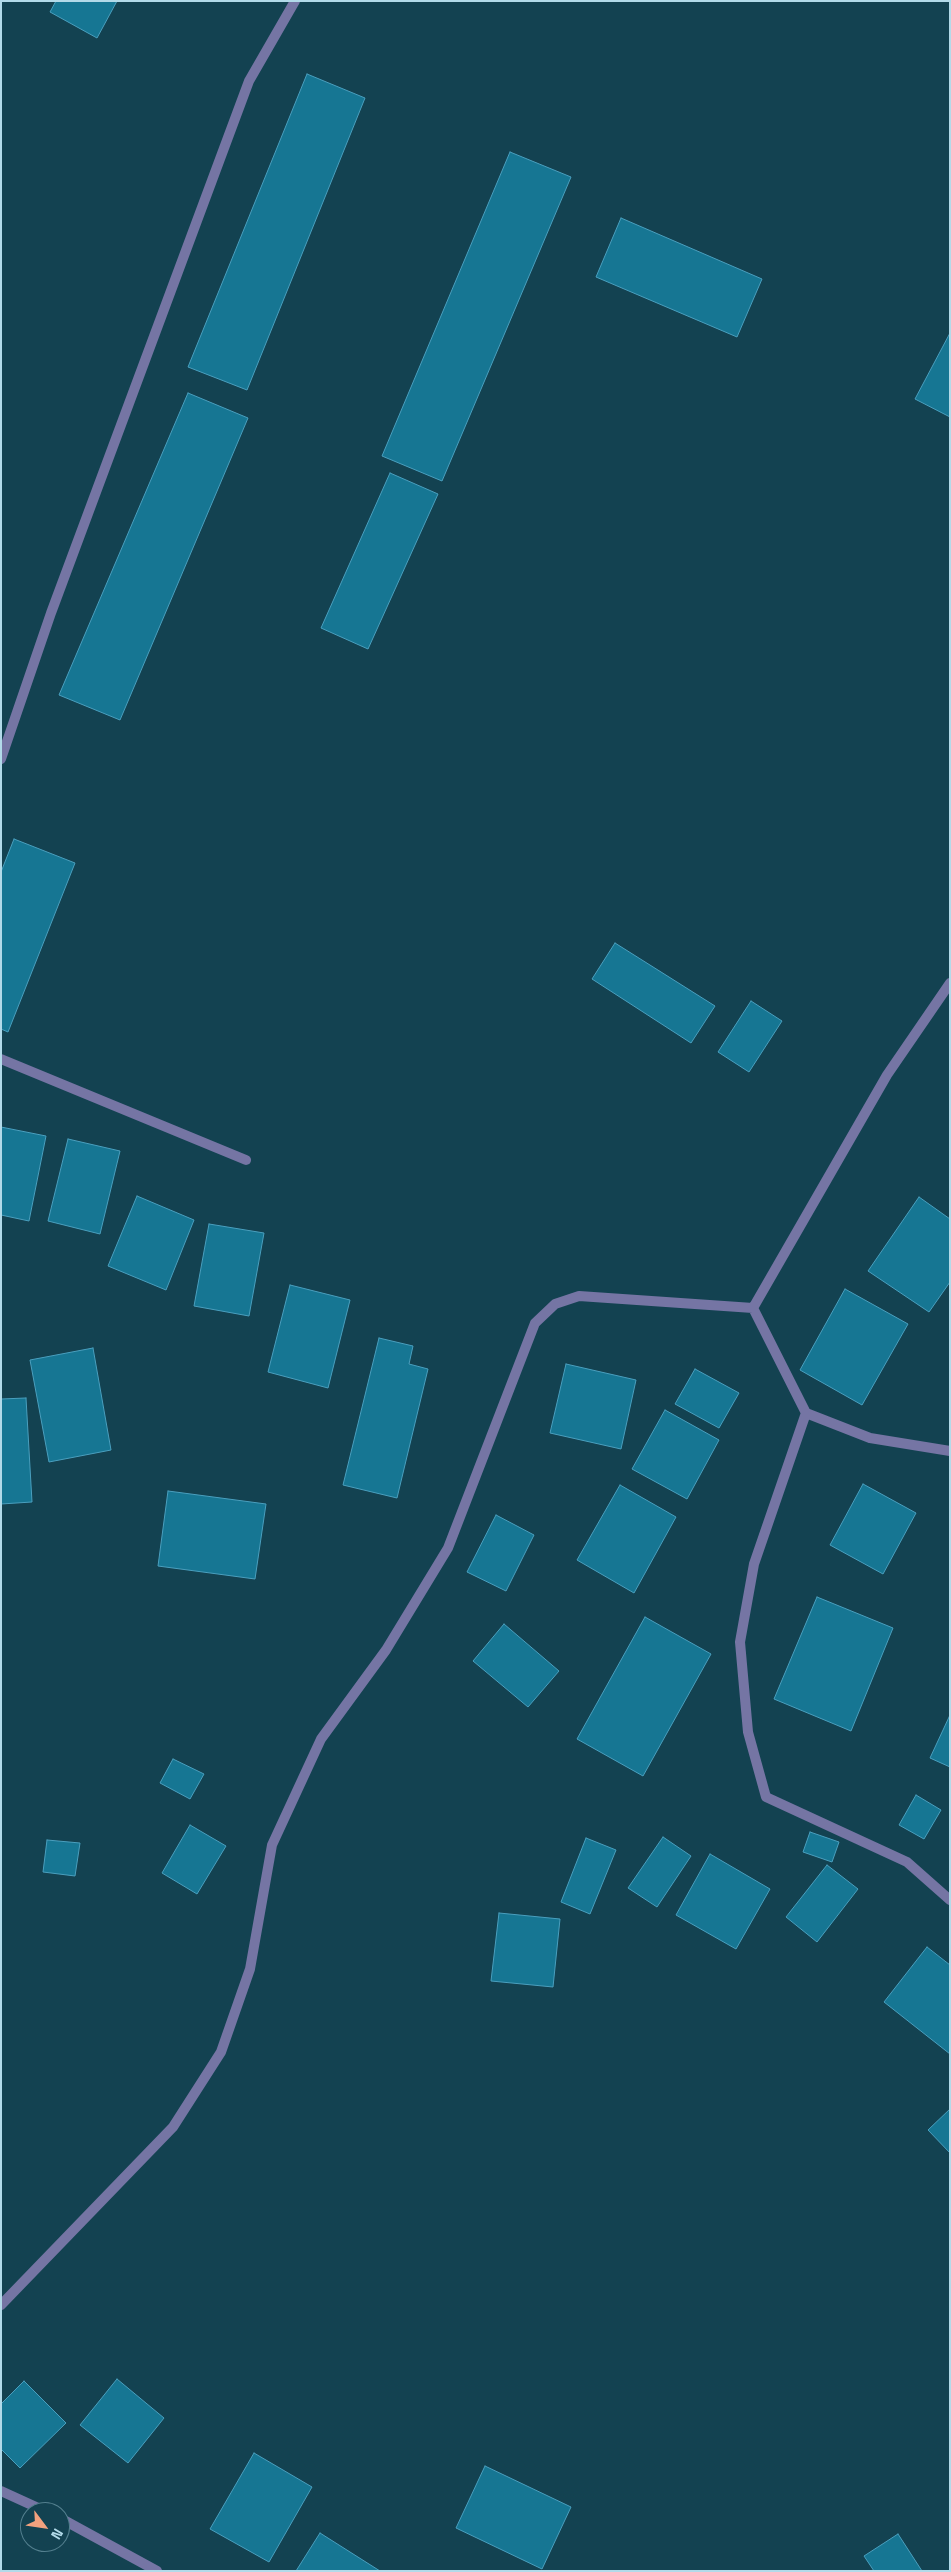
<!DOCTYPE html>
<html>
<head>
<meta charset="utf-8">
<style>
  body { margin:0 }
  #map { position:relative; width:951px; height:2572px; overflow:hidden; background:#134251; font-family:"Space Grotesk",sans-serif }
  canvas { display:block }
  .frame { position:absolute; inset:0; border:2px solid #b2dae9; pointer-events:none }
  .north { position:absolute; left:20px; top:2502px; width:50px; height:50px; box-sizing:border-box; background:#134251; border:1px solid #537f8e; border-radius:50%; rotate:121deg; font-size:14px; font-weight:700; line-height:20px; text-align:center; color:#b2dae9 }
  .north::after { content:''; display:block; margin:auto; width:18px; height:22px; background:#f2a17e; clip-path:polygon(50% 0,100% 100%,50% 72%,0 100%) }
</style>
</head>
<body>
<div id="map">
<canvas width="951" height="2572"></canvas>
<div class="frame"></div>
<div class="north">N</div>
</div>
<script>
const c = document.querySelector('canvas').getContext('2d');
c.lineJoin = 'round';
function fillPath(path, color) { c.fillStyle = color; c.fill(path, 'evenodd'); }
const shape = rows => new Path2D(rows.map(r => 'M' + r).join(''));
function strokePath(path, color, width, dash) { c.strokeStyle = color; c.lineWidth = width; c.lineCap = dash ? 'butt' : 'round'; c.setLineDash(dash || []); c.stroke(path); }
const building = shape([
  [56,1,117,1,97,38,50,12,56,1],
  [307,74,365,98,247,390,188,367,307,74],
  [510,152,571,177,442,481,382,456,510,152],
  [621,218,762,279,737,337,596,277,621,218],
  [950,333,950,417,915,399,950,333],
  [188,393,248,418,120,720,59,695,188,393],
  [390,473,438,494,368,649,321,628,390,473],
  [14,839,75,863,8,1032,1,1029,1,872,14,839],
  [615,943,715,1006,691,1043,592,979,615,943],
  [751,1001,782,1021,749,1072,718,1052,751,1001],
  [1,1127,46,1136,29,1221,1,1215,1,1127],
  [68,1139,120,1151,100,1234,48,1221,68,1139],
  [137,1196,194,1220,166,1290,108,1266,137,1196],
  [919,1197,950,1219,950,1282,929,1312,868,1271,919,1197],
  [209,1224,264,1233,249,1316,194,1306,209,1224],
  [290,1285,350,1300,328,1388,268,1372,290,1285],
  [845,1289,908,1324,862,1405,800,1370,845,1289],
  [379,1338,413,1346,409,1364,428,1369,397,1498,343,1485,379,1338],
  [93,1348,111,1450,49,1462,30,1360,93,1348],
  [566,1364,636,1380,621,1449,550,1433,566,1364],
  [695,1369,739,1393,719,1428,675,1404,695,1369],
  [26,1398,32,1502,1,1504,1,1399,26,1398],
  [665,1410,719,1440,687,1499,632,1469,665,1410],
  [863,1484,916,1513,883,1574,830,1545,863,1484],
  [620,1485,676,1517,634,1593,577,1560,620,1485],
  [168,1491,266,1504,255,1579,158,1566,168,1491],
  [496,1515,534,1535,506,1591,467,1572,496,1515],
  [817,1597,893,1628,851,1731,774,1699,817,1597],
  [645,1617,711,1654,643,1776,577,1739,645,1617],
  [504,1624,559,1671,528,1707,473,1661,504,1624],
  [950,1715,950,1767,930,1758,950,1715],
  [173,1759,204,1774,190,1799,160,1783,173,1759],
  [916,1795,941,1810,924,1839,899,1825,916,1795],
  [190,1825,226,1846,197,1894,162,1873,190,1825],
  [810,1832,839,1842,832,1862,803,1852,810,1832],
  [663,1837,691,1856,657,1907,628,1888,663,1837],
  [586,1838,616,1850,590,1914,561,1902,586,1838],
  [47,1840,80,1843,75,1876,43,1872,47,1840],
  [710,1854,770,1889,736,1949,676,1915,710,1854],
  [827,1865,858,1889,817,1942,786,1917,827,1865],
  [499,1913,560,1919,553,1987,491,1981,499,1913],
  [927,1947,950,1965,950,2054,884,2002,927,1947],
  [950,2109,950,2153,928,2130,950,2109],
  [117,2379,164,2418,128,2463,80,2425,117,2379],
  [24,2381,66,2423,20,2468,1,2449,1,2404,24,2381],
  [254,2453,312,2487,269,2562,210,2529,254,2453],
  [485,2466,571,2507,542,2569,456,2528,485,2466],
  [320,2533,380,2571,296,2571,320,2533],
  [898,2534,922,2571,874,2571,864,2556,898,2534]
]);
fillPath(building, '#167693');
strokePath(building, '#4a9fbe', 1);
strokePath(shape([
  [1,759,51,613,249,81,295,1],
  [1,1059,246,1160],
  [753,1308,806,1413,754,1564,740,1642,748,1732,766,1797,907,1862,950,1900],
  [753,1308,887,1075,950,983],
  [806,1413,870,1438,950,1451],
  [1,2305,173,2127,221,2052,250,1969,272,1845,321,1739,386,1650,448,1548,535,1323,555,1304,579,1296,753,1308],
  [1,2491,47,2512],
  [60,2518,157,2571]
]), '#7575a4', 10);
</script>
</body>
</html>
